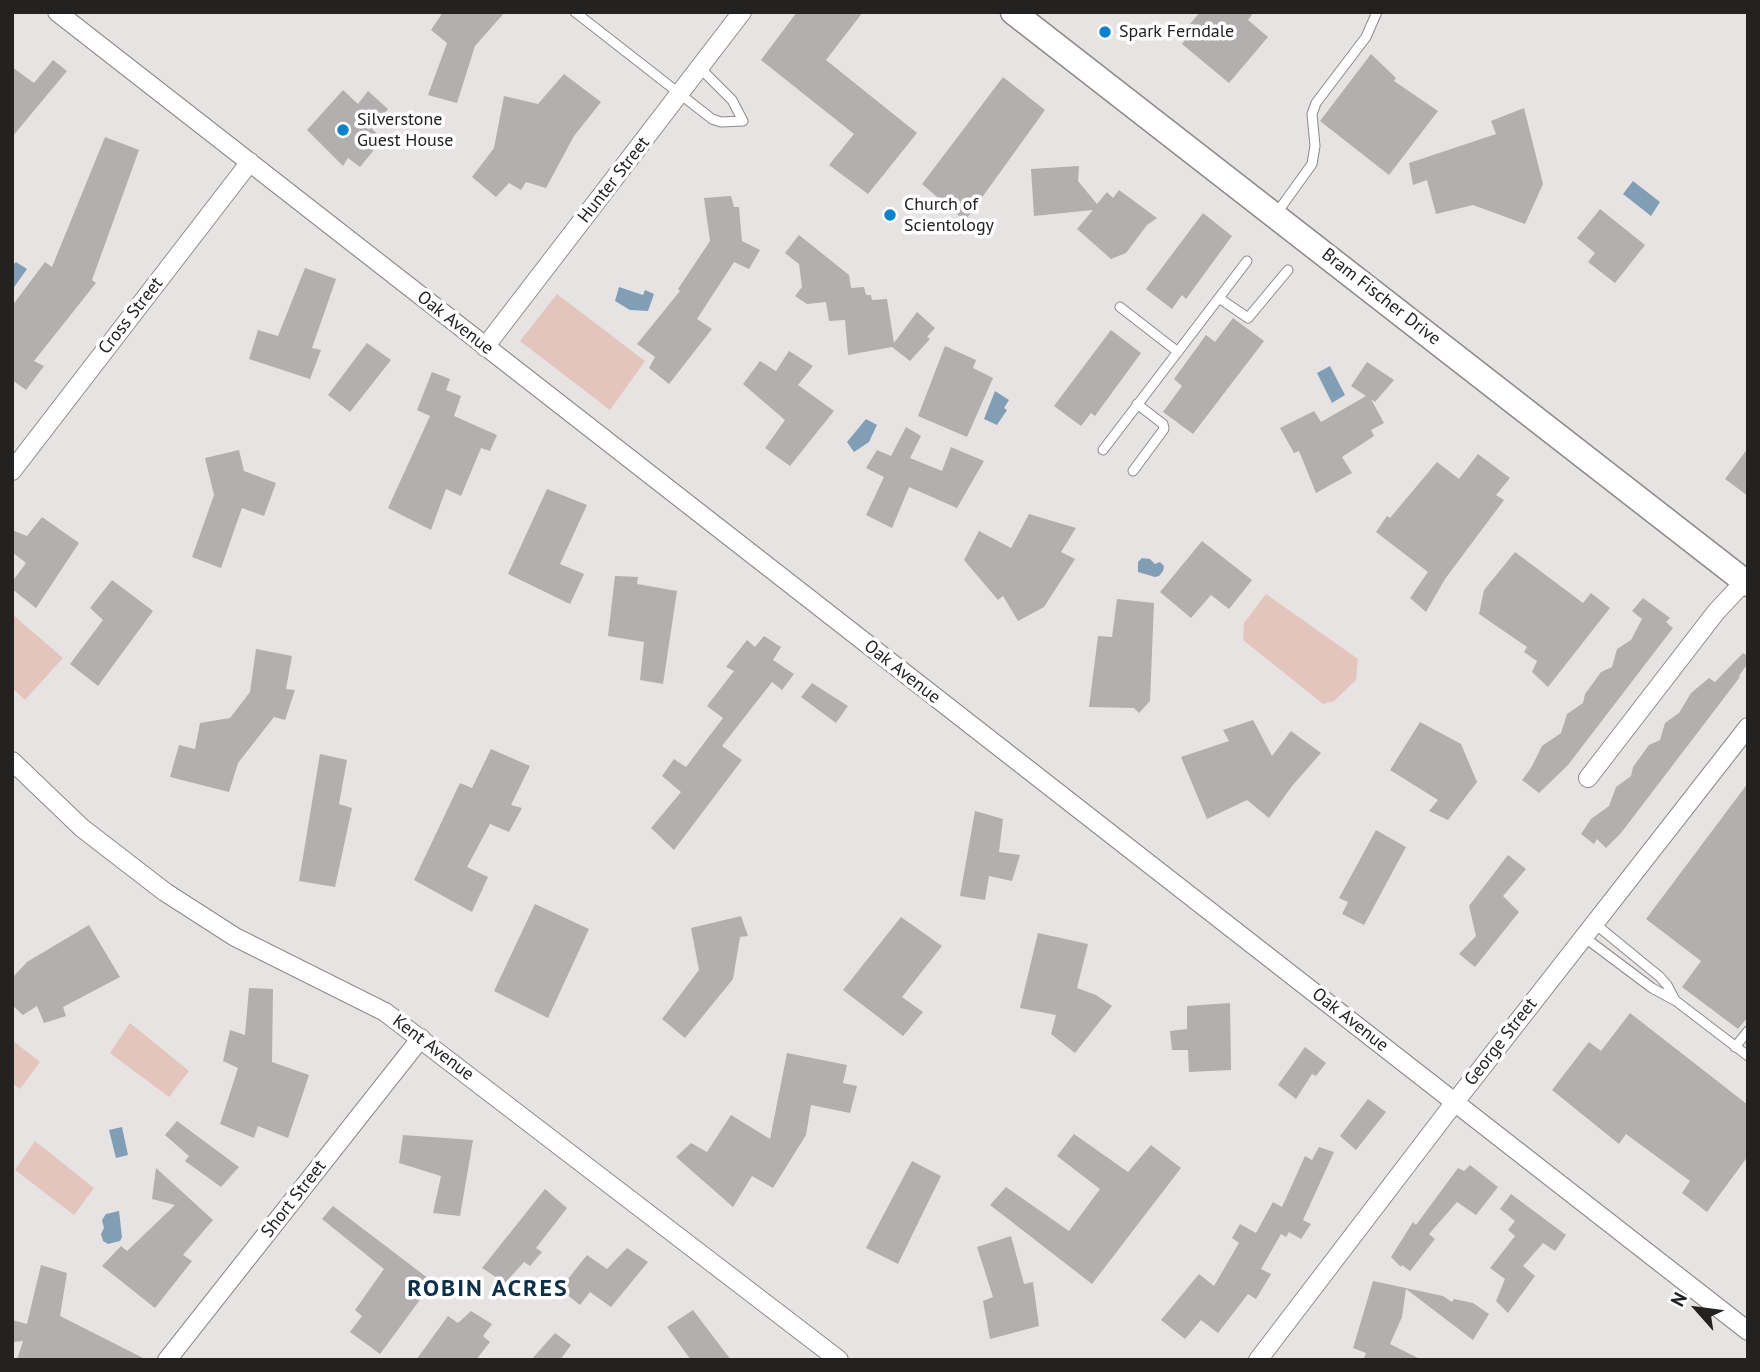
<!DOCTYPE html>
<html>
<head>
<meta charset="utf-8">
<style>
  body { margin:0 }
  #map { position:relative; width:1760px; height:1372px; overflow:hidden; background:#e7e3e2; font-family:"PT Sans",sans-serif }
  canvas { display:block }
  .frame { position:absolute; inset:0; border:14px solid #232221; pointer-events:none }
  .north { position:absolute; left:1662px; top:1274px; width:70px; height:70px; -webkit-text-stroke:5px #fff; paint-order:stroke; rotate:298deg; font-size:19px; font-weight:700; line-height:28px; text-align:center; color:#232221 }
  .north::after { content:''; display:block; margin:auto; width:24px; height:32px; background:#232221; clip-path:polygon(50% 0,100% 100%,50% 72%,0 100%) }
</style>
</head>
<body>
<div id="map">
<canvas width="1760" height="1372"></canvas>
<div class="frame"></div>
<div class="north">N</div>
</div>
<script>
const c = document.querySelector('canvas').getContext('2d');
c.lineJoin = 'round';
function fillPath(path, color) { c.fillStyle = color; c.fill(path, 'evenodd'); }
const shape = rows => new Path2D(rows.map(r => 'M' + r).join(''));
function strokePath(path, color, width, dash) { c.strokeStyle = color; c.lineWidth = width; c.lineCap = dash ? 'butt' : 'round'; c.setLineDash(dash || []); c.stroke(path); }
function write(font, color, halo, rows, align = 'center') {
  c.font = font + ' "PT Sans",sans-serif'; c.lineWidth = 7; c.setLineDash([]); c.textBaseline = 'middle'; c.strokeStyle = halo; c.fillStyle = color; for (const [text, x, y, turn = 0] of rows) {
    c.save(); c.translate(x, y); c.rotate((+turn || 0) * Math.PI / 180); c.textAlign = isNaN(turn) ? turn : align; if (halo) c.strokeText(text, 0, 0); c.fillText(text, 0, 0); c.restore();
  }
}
fillPath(shape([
  [557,294,645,361,610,410,520,341],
  [1266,594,1358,659,1356,680,1334,701,1323,704,1243,640,1244,623],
  [12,614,63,658,25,700,12,688],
  [130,1023,189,1071,169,1097,110,1053],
  [12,1040,40,1062,20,1089,12,1083],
  [35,1141,94,1188,74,1215,15,1170]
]), '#e4c5be');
fillPath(shape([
  [1633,181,1660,202,1651,216,1623,194],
  [16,262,27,269,12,290,12,266],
  [619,287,643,295,645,290,654,294,648,311,630,310,615,301],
  [1330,366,1345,395,1332,403,1317,373],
  [995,391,1009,400,1004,408,1007,410,997,425,984,419],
  [866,419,877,425,869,442,854,452,847,442],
  [1142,558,1150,559,1155,564,1160,562,1164,566,1163,571,1159,576,1155,577,1138,572,1138,562],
  [122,1127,128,1155,116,1158,109,1130],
  [119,1211,122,1237,120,1241,108,1244,103,1241,101,1234,104,1228,102,1220,106,1214]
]), '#829eb6');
fillPath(shape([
  [443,12,505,12,475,46,457,103,428,95,447,43,431,30],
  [797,12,863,12,826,60,917,133,868,194,829,165,854,134,761,60],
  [1200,12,1254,12,1248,20,1268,37,1229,83,1182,44,1194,28,1190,24],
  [1371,54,1396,78,1394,81,1438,111,1389,175,1320,121],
  [53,60,67,71,12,137,12,67,34,83],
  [564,74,601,102,574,136,546,188,526,182,521,190,509,183,496,197,472,177,494,148,504,96,538,104],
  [1003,77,1045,110,965,221,922,184],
  [343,90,358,104,368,91,388,109,372,129,383,139,360,167,348,158,343,166,307,130],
  [1524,108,1543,184,1525,224,1473,205,1436,214,1427,180,1413,185,1409,163,1496,134,1491,121],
  [105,137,139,150,92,280,96,283,34,361,44,366,26,390,12,380,12,306,45,262,52,267],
  [1079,166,1078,181,1097,204,1107,192,1113,198,1119,190,1157,218,1147,225,1126,253,1111,259,1077,229,1093,210,1034,216,1031,169],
  [731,196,734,207,739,207,742,241,760,250,749,269,734,262,697,319,712,329,669,384,649,368,655,357,637,344,680,291,678,289,710,241,704,198],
  [1600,209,1645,245,1615,283,1588,262,1595,253,1577,238],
  [1203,213,1232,236,1186,299,1182,295,1172,309,1146,289],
  [799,235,849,275,851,288,864,287,866,295,871,295,872,300,887,299,894,343,917,312,935,328,927,337,930,339,910,361,892,347,848,355,845,320,829,321,826,302,807,304,795,296,802,287,799,264,785,253],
  [305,268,336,279,312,348,321,350,310,379,249,359,258,330,278,336],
  [1233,318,1264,341,1193,434,1163,412,1182,386,1174,379,1206,335,1215,342],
  [1111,330,1141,353,1095,416,1091,413,1081,426,1054,406],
  [367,343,391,360,350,412,328,395],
  [945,346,976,360,973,368,993,378,967,437,918,416],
  [789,351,813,366,798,385,834,411,790,466,765,448,785,420,743,384,760,361,776,371],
  [1367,362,1394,380,1375,402,1371,399,1384,423,1371,430,1374,436,1342,457,1352,473,1316,493,1299,451,1294,453,1280,428,1314,411,1321,422,1366,396,1351,386],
  [432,372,450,379,446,390,461,396,454,416,497,435,490,451,481,448,461,496,446,489,431,530,388,508,430,416,417,410],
  [906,427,921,436,910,458,942,471,951,447,984,461,957,508,909,487,892,528,866,515,884,477,866,468,877,450,891,456],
  [1748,448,1748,496,1725,479],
  [239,450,244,471,276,483,264,516,242,508,221,568,192,557,214,495,205,458],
  [1478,454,1510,478,1496,495,1504,500,1445,579,1426,612,1410,598,1428,572,1376,532,1387,516,1390,518,1437,462,1459,479],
  [547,489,587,505,560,564,584,574,570,604,508,574],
  [1029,514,1076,528,1061,552,1075,559,1044,607,1018,621,1003,596,998,600,964,560,979,531,1011,548],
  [42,517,79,543,36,608,12,589,12,582,26,563,12,552,12,530,27,536],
  [1202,541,1252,580,1229,609,1211,595,1191,618,1160,592],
  [1515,552,1583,603,1591,593,1610,608,1548,687,1532,672,1537,661,1524,652,1527,647,1479,614,1484,590],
  [615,576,638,577,637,584,677,591,663,684,640,680,644,642,608,636],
  [112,580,153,611,98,686,70,664,103,620,90,608],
  [1643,598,1670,618,1666,622,1673,628,1568,765,1539,793,1522,780,1531,768,1542,746,1561,733,1567,714,1583,703,1585,694,1601,672,1612,667,1617,649,1631,640,1642,619,1632,611],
  [1117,599,1154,603,1150,701,1139,713,1134,708,1089,707,1098,636,1112,637],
  [764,636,781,647,773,660,794,674,782,690,772,682,722,746,742,760,674,850,651,828,681,792,662,776,674,759,686,767,723,718,707,706,734,671,726,667,747,640,755,647],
  [256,649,292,656,286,689,295,690,285,720,274,717,238,763,229,792,170,777,179,745,195,749,200,723,230,718,250,692],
  [1743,653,1748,656,1748,663,1739,676,1740,677,1621,833,1606,848,1597,839,1594,844,1581,834,1591,819,1609,806,1616,787,1631,776,1633,767,1649,745,1660,740,1665,723,1679,713,1691,693,1709,678,1715,682],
  [812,683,848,706,836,723,801,697],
  [1253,720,1272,756,1291,731,1321,753,1292,786,1269,818,1247,800,1207,819,1181,757,1229,741,1223,730],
  [1420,722,1461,744,1477,782,1448,820,1429,811,1438,800,1390,770],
  [491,749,530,766,511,805,522,808,509,832,490,824,467,867,488,877,472,912,414,880,460,783,472,788],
  [320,754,347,760,339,804,352,808,335,887,299,881],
  [1748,783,1748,1017,1738,1029,1682,987,1701,961,1646,919],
  [975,811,1003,819,999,852,1020,855,1012,881,989,876,985,900,960,896],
  [1376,830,1406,847,1364,925,1342,914,1348,902,1339,898],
  [1508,855,1526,869,1503,896,1519,912,1475,967,1459,954,1476,936,1469,906],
  [535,904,589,929,548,1018,494,991],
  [741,916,748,936,740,937,733,979,685,1038,662,1019,699,970,691,928],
  [901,917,942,946,902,997,923,1012,903,1036,843,990],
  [89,925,120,977,63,1007,66,1016,44,1023,37,1006,23,1015,12,1005,12,978,27,962],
  [1038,933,1088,944,1077,988,1096,995,1112,1006,1075,1053,1051,1034,1056,1015,1020,1008],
  [249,988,273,989,272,1062,309,1075,288,1138,258,1126,254,1138,220,1124,238,1068,223,1061,230,1030,245,1035],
  [1230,1003,1231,1070,1189,1072,1188,1050,1172,1050,1170,1031,1187,1029,1187,1006],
  [1630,1013,1748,1105,1748,1156,1707,1212,1682,1193,1690,1181,1626,1134,1619,1144,1552,1090,1589,1042,1601,1051],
  [1305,1047,1326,1063,1316,1076,1312,1074,1296,1099,1278,1085],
  [787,1053,847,1065,843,1083,857,1086,850,1113,811,1105,806,1135,773,1188,752,1176,733,1207,676,1157,691,1143,707,1152,731,1115,770,1139],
  [1368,1099,1386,1112,1356,1150,1340,1136],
  [177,1121,239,1167,221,1187,185,1161,189,1156,165,1135],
  [1074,1134,1128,1172,1151,1145,1181,1168,1092,1284,990,1205,1006,1187,1069,1231,1100,1189,1057,1156],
  [403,1135,473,1140,460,1216,433,1213,441,1176,399,1163],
  [1319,1147,1334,1152,1303,1220,1311,1224,1301,1239,1289,1232,1286,1237,1281,1234,1261,1269,1271,1274,1256,1299,1248,1294,1218,1333,1201,1320,1185,1339,1161,1320,1199,1274,1214,1286,1239,1243,1232,1238,1240,1224,1256,1233,1273,1202,1282,1207,1305,1156,1312,1160],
  [912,1161,941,1176,898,1264,866,1248],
  [1470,1165,1498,1187,1476,1215,1457,1202,1429,1234,1435,1239,1410,1271,1402,1265,1401,1267,1391,1257,1413,1222,1416,1225,1458,1168,1464,1171],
  [156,1168,213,1220,183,1255,192,1261,155,1308,102,1266,121,1246,127,1251,175,1205,152,1199],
  [545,1189,567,1208,536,1248,542,1252,530,1266,524,1262,505,1283,482,1268],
  [1511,1194,1566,1235,1555,1251,1543,1243,1523,1266,1535,1276,1508,1313,1496,1301,1505,1279,1490,1268,1515,1236,1508,1230,1515,1221,1500,1209],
  [333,1206,433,1282,380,1354,350,1332,362,1316,355,1310,384,1269,322,1219],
  [1011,1236,1024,1284,1033,1282,1039,1326,990,1339,983,1301,993,1297,977,1247],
  [627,1248,648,1262,611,1307,590,1292,580,1305,560,1289,587,1255,607,1269],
  [41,1265,67,1273,60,1316,147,1360,17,1360,23,1341,12,1342,12,1320,27,1324],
  [1373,1281,1443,1296,1452,1302,1454,1299,1473,1303,1489,1314,1473,1340,1406,1289,1402,1317,1390,1344,1422,1360,1363,1360,1366,1353,1353,1348],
  [693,1310,731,1360,691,1360,667,1327],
  [471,1311,492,1324,483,1336,490,1342,476,1360,416,1360,448,1316,458,1323],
  [555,1333,571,1345,560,1360,531,1360]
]), '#b2afae');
const lane = shape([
  [575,12,712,119,721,122,743,121,732,100,700,68],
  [1276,214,1312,164,1315,146,1312,114,1316,103,1366,37,1377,12],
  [1219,298,1248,318,1288,270],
  [1120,307,1178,352],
  [1103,450,1247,261],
  [1133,471,1164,429,1163,424,1137,404],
  [1594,923,1660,977,1667,985,1675,1000],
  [1584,937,1652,988,1676,1001,1748,1056],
  [1735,1047,1748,1031]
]);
const street = shape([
  [57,12,1748,1331],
  [485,347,742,12],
  [12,471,250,162],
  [12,761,82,828,165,892,235,937,385,1012,839,1360],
  [1588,778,1716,612,1745,581],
  [167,1360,421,1038],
  [1258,1360,1455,1102,1748,727]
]);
const secondary = shape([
  [1013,12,1748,584]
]);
strokePath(lane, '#8d8989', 11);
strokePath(street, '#8d8989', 20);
strokePath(secondary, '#8d8989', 27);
strokePath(lane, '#fff', 9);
strokePath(street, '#fff', 18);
strokePath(secondary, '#fff', 24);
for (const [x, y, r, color] of [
  [1105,32,7,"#0b82cb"],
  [343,130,7,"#0b82cb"],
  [890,215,7,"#0b82cb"]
]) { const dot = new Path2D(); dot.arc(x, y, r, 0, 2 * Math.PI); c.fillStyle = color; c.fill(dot); strokePath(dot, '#fff', 2.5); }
write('18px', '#232221', '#fff', [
  ["Spark Ferndale",1119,32],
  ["Silverstone",357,120],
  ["Guest House",357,141],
  ["Church of",904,205],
  ["Scientology",904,226]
], 'left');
write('18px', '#232221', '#fff', [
  ["Hunter Street",614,180,-52],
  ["Bram Fischer Drive",1381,297,38],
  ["Cross Street",131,316,-52],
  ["Oak Avenue",455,323,38],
  ["Oak Avenue",902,672,38],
  ["Oak Avenue",1350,1020,38],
  ["George Street",1501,1042,-52],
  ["Kent Avenue",433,1048,37],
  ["Short Street",294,1199,-52]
]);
c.letterSpacing = '2px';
write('bold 24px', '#0d2f48', '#fff', [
  ["ROBIN ACRES",488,1289]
]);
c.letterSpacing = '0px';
</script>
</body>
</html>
